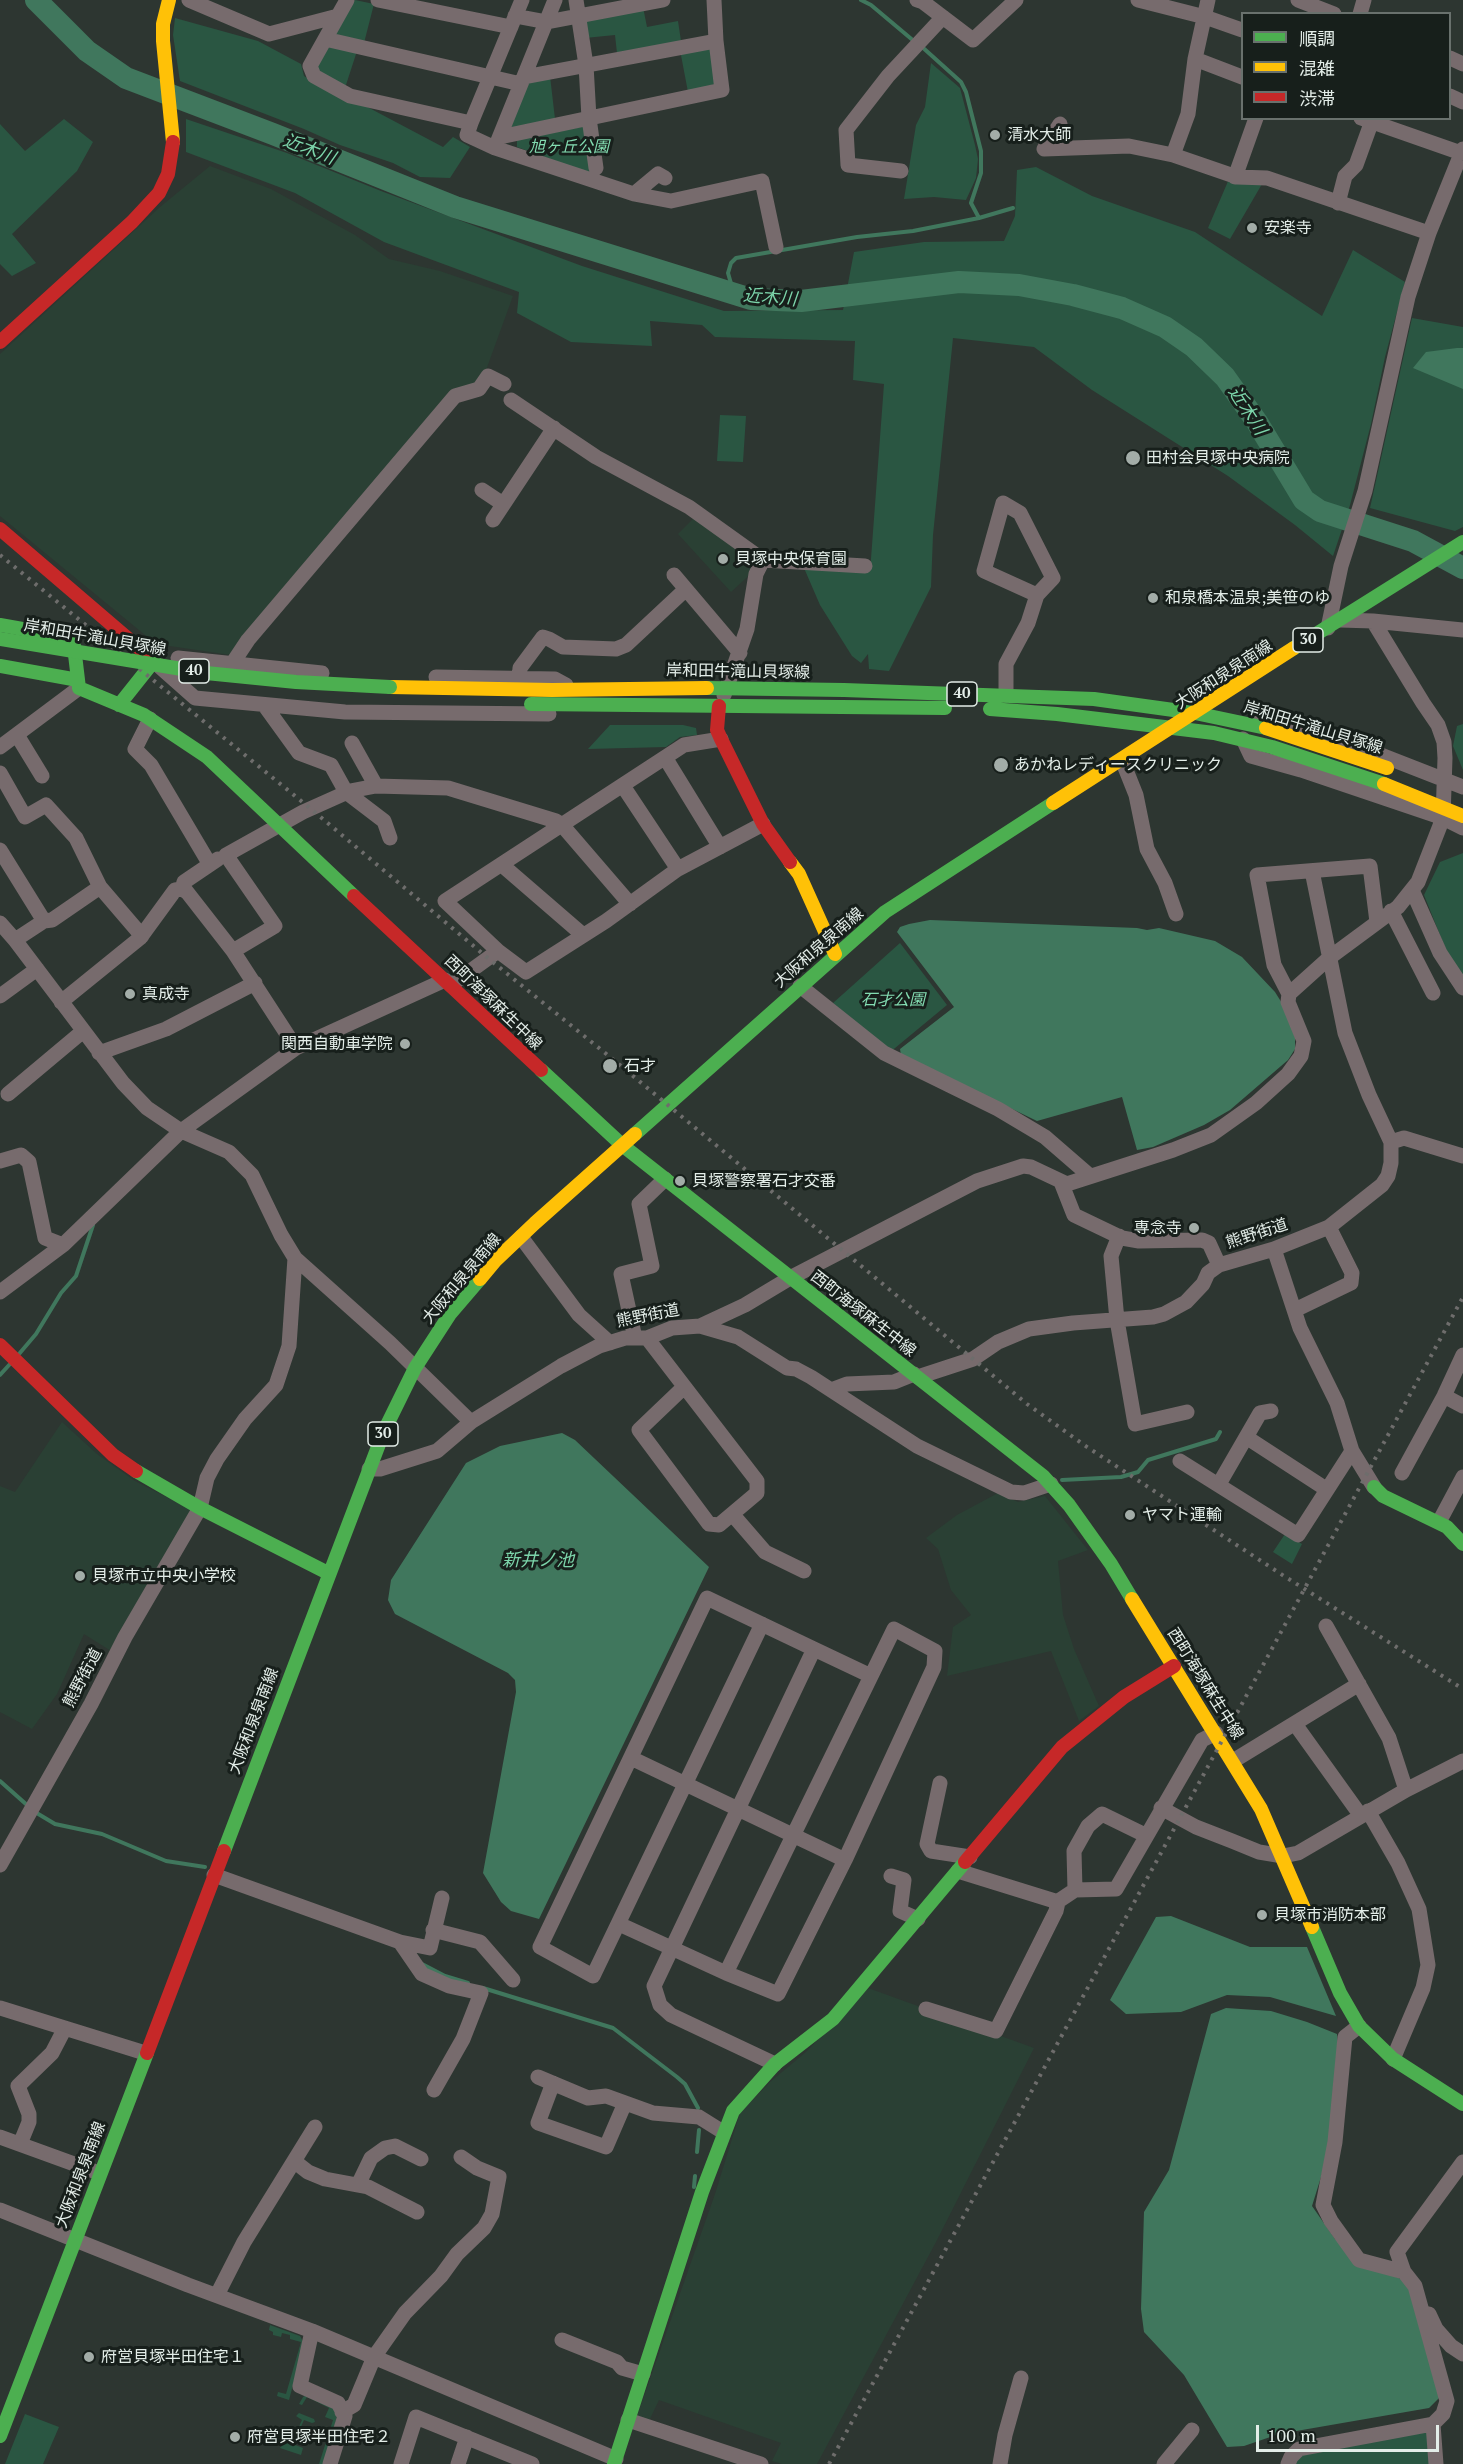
<!DOCTYPE html>
<html>
<head>
<meta charset="utf-8">
<style>
  body { margin:0 }
  #map { position:relative; width:1463px; height:2464px; overflow:hidden; background:#2d3631; font-family:"PT Serif","Noto Sans JP",serif }
  canvas { display:block }
  .legend { position:absolute; left:1241px; top:12px; width:210px; height:108px; box-sizing:border-box; background:#171f1b; border:2px solid #69716d; margin:0; padding:8px 10px; list-style:none; font-size:18px; color:#e3ede8 }
  .legend li { display:flex; align-items:center; gap:12px; height:30px }
  .legend b { width:30px; border:2px solid #69716d }
  .scale { position:absolute; left:1256px; top:2425px; width:183px; height:27px; box-sizing:border-box; border:3px solid #e3ede8; border-top:0; padding-left:8px; font-size:18px; line-height:21px; white-space:nowrap; color:#e3ede8; -webkit-text-stroke:4px #171f1b; paint-order:stroke }
</style>
</head>
<body>
<div id="map">
<canvas width="1463" height="2464"></canvas>
<ul class="legend">
<li><b style="height:8px;background:#4caf50"></b>順調</li>
<li><b style="height:8px;background:#ffc107"></b>混雑</li>
<li><b style="height:8px;background:#c62828"></b>渋滞</li>
</ul>
<div class="scale">100 m</div>
</div>
<script>
const c = document.querySelector('canvas').getContext('2d');
c.lineJoin = 'round';
function fillPath(path, color) { c.fillStyle = color; c.fill(path, 'evenodd'); }
const shape = rows => new Path2D(rows.map(r => 'M' + r).join(''));
function strokePath(path, color, width, dash) { c.strokeStyle = color; c.lineWidth = width; c.lineCap = dash ? 'butt' : 'round'; c.setLineDash(dash || []); c.stroke(path); }
function write(font, color, halo, rows, align = 'center') {
  c.font = font + ' "PT Serif","Noto Sans JP",serif'; c.lineWidth = 6; c.setLineDash([]); c.textBaseline = 'middle'; c.strokeStyle = halo; c.fillStyle = color; for (const [text, x, y, turn = 0] of rows) {
    c.save(); c.translate(x, y); c.rotate((+turn || 0) * Math.PI / 180); c.textAlign = isNaN(turn) ? turn : align; if (halo) c.strokeText(text, 0, 0); c.fillText(text, 0, 0); c.restore();
  }
}
fillPath(shape([
  [210,166,271,189,355,235,389,259,440,271,513,296,481,384,456,391,231,655,156,644,0,516,0,354,160,207],
  [695,517,756,564,757,568,731,592,678,534],
  [62,1422,97,1454,135,1481,188,1508,195,1518,116,1654,84,1634,57,1694,32,1729,0,1712,0,1486,15,1492],
  [998,1493,1018,1502,1045,1496,1088,1550,1058,1561,1063,1615,1074,1649,1099,1706,1079,1721,1051,1651,947,1676,953,1627,971,1615,951,1590,938,1549,926,1538,957,1515],
  [868,1988,1034,2048,936,2242,817,2464,782,2464,772,2461,781,2443,659,2400,649,2421,637,2416,715,2194,740,2113,770,2082,806,2052]
]), '#2a4034');
fillPath(shape([
  [355,0,374,4,364,43,331,37,352,2],
  [643,7,647,27,678,21,681,41,617,53,615,35,585,38,582,19],
  [175,18,258,41,301,64,304,76,344,100,358,102,443,147,453,137,470,147,450,178,420,177,393,163,340,145,304,129,180,81,173,35],
  [328,47,357,51,345,88,315,68],
  [712,48,715,84,688,92,680,50],
  [931,63,960,88,975,145,978,159,976,178,966,200,934,197,904,199,916,125,925,107],
  [550,76,555,119,510,130,528,80],
  [64,119,93,142,77,171,12,234,36,263,12,276,0,264,0,124,25,151],
  [186,119,287,153,381,191,582,266,724,311,843,310,854,252,924,242,1004,241,1015,216,1017,170,1036,167,1092,196,1195,232,1322,316,1353,250,1405,282,1385,357,1371,424,1350,505,1333,556,1295,525,1228,476,1092,390,1034,347,953,338,933,535,931,587,889,671,869,669,868,654,861,663,852,656,820,605,804,568,870,572,884,384,853,380,855,341,715,337,702,325,650,321,652,346,571,342,517,313,519,292,384,242,295,193,186,152],
  [585,126,593,175,517,147,517,139],
  [1229,179,1262,184,1230,239,1208,228],
  [1412,318,1463,327,1463,527,1455,531,1370,508],
  [720,415,746,416,743,462,717,461],
  [1463,724,1463,770,1453,746,1457,726],
  [610,725,683,725,696,728,697,735,680,737,666,747,588,749],
  [1463,853,1463,976,1446,950,1424,895,1440,862],
  [900,943,947,1005,889,1053,833,1003],
  [1285,1534,1302,1544,1292,1564,1273,1552],
  [270,2325,300,2336,304,2343,289,2400,277,2396,278,2392,286,2394,301,2342,290,2339,290,2335,282,2333,281,2337,273,2335,273,2332,269,2330],
  [308,2394,335,2407,338,2413,324,2464,319,2464,333,2420,325,2417,329,2408,307,2397,302,2405,299,2404,303,2397],
  [299,2413,314,2419,315,2422,312,2423,304,2420,293,2444,303,2448,301,2455,280,2448,286,2438,293,2440,302,2420,296,2416],
  [25,2414,59,2427,43,2464,5,2464],
  [1428,2430,1431,2464,1293,2464,1298,2457,1321,2449]
]), '#2a5642');
fillPath(shape([
  [1457,348,1463,348,1463,389,1413,368,1426,352],
  [930,920,1137,928,1147,930,1159,928,1215,941,1242,957,1275,992,1290,1016,1295,1037,1295,1049,1288,1060,1230,1110,1204,1125,1153,1147,1137,1150,1122,1097,1037,1121,901,1055,900,1049,954,1007,897,932,900,927,909,924],
  [562,1433,575,1440,709,1567,539,1919,511,1911,501,1902,483,1873,516,1692,515,1680,508,1673,395,1614,388,1600,391,1580,466,1463,500,1446],
  [1171,1916,1250,1947,1307,1947,1336,2016,1270,1997,1227,1995,1181,2012,1126,2014,1110,2000,1156,1917],
  [1226,2008,1271,2011,1307,2022,1337,2034,1339,2058,1330,2148,1312,2206,1335,2239,1392,2275,1403,2280,1412,2292,1440,2397,1429,2408,1279,2434,1244,2446,1227,2447,1184,2375,1144,2332,1141,2309,1144,2212,1169,2170,1211,2014]
]), '#40775d');
strokePath(shape([
  [861,0,871,5,915,42],
  [921,46,961,82,966,92,981,151,981,173,971,203,979,218],
  [734,294,728,273,731,263,736,258,857,237,913,231,979,218,1013,208],
  [19,1354,36,1334,61,1293,76,1276,93,1225],
  [0,1375,10,1364],
  [1062,1480,1121,1477,1138,1472,1148,1460,1216,1439,1220,1432],
  [0,1781,27,1805],
  [35,1812,55,1824,102,1834,166,1861,205,1867],
  [422,1964,445,1976,468,1983],
  [483,1988,613,2028,677,2077,685,2084,698,2108],
  [697,2152,699,2130],
  [694,2187,695,2176]
]), '#40775d', 4);
strokePath(shape([
  [36,0,87,51,126,78,273,134,455,207,751,299,801,301,959,282,1019,285,1073,295,1122,308,1165,327,1194,347,1225,377,1257,422,1304,500,1320,511,1413,541,1463,568]
]), '#40775d', 22);
strokePath(shape([
  [189,0,269,34,338,16,310,66,314,76,350,96,471,123,522,0],
  [378,0,511,27],
  [576,0,586,65,589,118,596,168],
  [917,0,923,2,973,40,1016,0],
  [1138,0,1205,17,1242,30],
  [1298,0,1334,14],
  [1360,14,1364,0],
  [338,16,347,0],
  [515,16,547,22,663,0],
  [325,39,521,84],
  [1450,58,1463,64],
  [1195,59,1242,77],
  [524,77,716,41,714,0],
  [1450,96,1463,102],
  [1361,118,1461,153],
  [471,123,467,135,495,148,634,194,671,201,762,181,776,247],
  [1060,124,1044,149,1129,146,1173,155,1237,177,1267,178,1429,233],
  [500,137,722,90,716,41],
  [497,143,555,0],
  [1173,155,1188,114,1195,59,1208,0],
  [901,171,848,165,846,130,888,76,943,17],
  [1235,177,1256,118],
  [634,194,658,174,665,178],
  [1338,203,1345,176,1356,165,1373,118],
  [511,400,596,457,689,507,763,560,865,566],
  [482,490,503,504],
  [493,520,554,428],
  [674,575,740,653],
  [1340,620,1373,621,1463,630],
  [1373,621,1423,703,1438,725,1444,742,1445,758,1443,818,1463,828],
  [1328,628,1341,566,1365,491,1408,297,1429,233,1463,149],
  [178,658,322,673],
  [232,664,248,640,455,396,479,389,488,376,504,384],
  [160,667,195,698,345,712,549,714],
  [436,677,555,679,566,685],
  [519,678,520,668,543,637,549,639,563,647,616,649,626,645,686,589],
  [724,695,747,629,756,574,763,560],
  [1006,695,1006,664,1028,623,1037,595,1053,578,1020,513,1003,503,984,571,1037,595],
  [265,706,299,753,331,765,346,792,384,821,390,838],
  [1257,718,1262,716,1322,732,1463,787],
  [150,719,135,749,151,765,209,863],
  [17,735,42,776],
  [721,739,684,745,445,901,498,951,526,972,606,921,678,869,763,824],
  [352,743,376,786],
  [0,747,79,688],
  [666,759,720,847],
  [1122,760,1136,795,1147,849,1165,883,1176,914],
  [0,773,25,817,46,805,76,838,100,887],
  [623,786,678,869],
  [0,850,44,921,15,940],
  [502,865,583,935],
  [182,889,184,882,218,859],
  [1412,890,1440,953,1463,988],
  [1391,911,1433,993],
  [44,921,52,920,100,887,142,936],
  [0,923,15,940,123,1083,147,1108,181,1131,229,1152,252,1175,281,1235,295,1258,390,1343,471,1422],
  [233,951,275,926,226,855,303,812,350,791,376,786,448,788,556,821,562,825,630,904],
  [451,985,498,951],
  [800,986,884,1053,998,1109,1045,1137,1090,1176],
  [1289,994,1274,965,1257,875,1370,866,1377,922],
  [0,996,37,969],
  [61,1002,140,938,175,890,182,889,187,892,233,951,296,1048],
  [99,1053,166,1029,255,983],
  [8,1094,82,1032],
  [1391,1142,1404,1138,1463,1156],
  [0,1161,21,1155,29,1162,45,1238,63,1245],
  [1061,1182,1074,1215,1122,1238,1139,1241,1202,1240,1209,1243,1219,1265],
  [1119,1236,1111,1256,1117,1320,1135,1424,1187,1412],
  [521,1237,579,1315,610,1343],
  [1274,1249,1300,1328,1337,1403,1352,1451,1374,1487],
  [0,1292,63,1245,181,1131,296,1048,445,980],
  [1295,1310,1351,1283,1352,1273,1329,1227],
  [700,1326,745,1305,790,1278,977,1181,1023,1166,1031,1167,1067,1184,1173,1150,1211,1135,1256,1103,1288,1074,1301,1056,1304,1041,1288,1002,1289,994,1329,958,1398,907,1418,882,1443,818,1301,770,1251,756,1243,739],
  [635,1338,621,1274,652,1266,639,1204,665,1179],
  [647,1338,757,1481,757,1493,719,1525,709,1524,639,1430,684,1387],
  [918,1377,973,1359,998,1342,1029,1329,1073,1323,1153,1317,1164,1314,1186,1302,1203,1284,1208,1273,1219,1265,1274,1249,1329,1227,1382,1185,1388,1176,1391,1163,1391,1142,1369,1095,1345,1033,1312,871],
  [831,1390,847,1384,894,1382,914,1374],
  [1444,1396,1463,1406],
  [1246,1437,1326,1489],
  [1180,1461,1298,1535,1352,1451],
  [369,1469,380,1469,437,1451,471,1422,561,1366,599,1346,625,1338,647,1338,672,1328,700,1326,738,1337,787,1368,796,1369,811,1377,917,1446,1011,1492,1024,1493,1051,1484],
  [1402,1473,1444,1396,1463,1355],
  [1219,1484,1260,1413,1271,1411],
  [733,1515,765,1552,804,1571],
  [1439,1522,1463,1477],
  [762,1624,593,1976,540,1947,707,1598,814,1649,871,1676],
  [1326,1626,1389,1738,1406,1790],
  [1295,1724,1361,1816],
  [631,1758,845,1860],
  [1233,1761,1359,1684],
  [940,1783,927,1844,931,1851,970,1857],
  [1161,1808,1196,1827,1232,1841,1259,1852,1283,1856,1298,1853,1406,1790,1463,1761],
  [1368,1811,1398,1863,1419,1909,1428,1965,1423,1988,1393,2059],
  [0,1865,91,1704,125,1637,200,1508,207,1478,217,1459,245,1419,276,1385,289,1346,295,1258],
  [214,1875,400,1942,422,1974,449,1986,481,1993,463,2039,434,2090],
  [891,1876,904,1880,900,1911,918,1919],
  [1075,1890,1074,1851,1088,1826,1102,1814,1145,1835],
  [1057,1902,1075,1890,1116,1889,1202,1740,1216,1733],
  [619,1924,726,1973,778,1994,845,1860,934,1667,935,1651,894,1629,726,1973],
  [433,1930,480,1942,513,1980],
  [400,1942,430,1948,442,1898],
  [0,2008,145,2053],
  [926,2009,996,2031,1056,1911,1058,1902,958,1871],
  [1359,2026,1345,2037,1335,2142,1323,2205,1331,2221,1359,2260,1404,2272],
  [775,2064,671,2015,660,2005,654,1986,814,1649],
  [538,2077,588,2098,606,2096,653,2113,699,2117,723,2132],
  [553,2083,538,2123,606,2147,625,2103],
  [0,2137,99,2173],
  [20,2144,29,2122,29,2114,18,2086,52,2053,65,2028],
  [294,2161,308,2172,325,2179,368,2187,417,2212],
  [358,2185,371,2158,385,2148,395,2146,421,2159],
  [0,2210,188,2285,312,2331,616,2459],
  [217,2295,244,2242,315,2127],
  [1429,2314,1436,2329,1451,2346,1463,2354],
  [312,2331,300,2386,338,2403,345,2416,330,2464],
  [562,2340,617,2362,622,2368,643,2374],
  [342,2412,354,2405,374,2357,405,2313,441,2276,457,2254,484,2228,492,2214,499,2177,477,2168,461,2157],
  [628,2420,761,2464],
  [401,2464,416,2417,532,2464],
  [458,2464,467,2437],
  [1000,2464,1005,2435,1021,2378],
  [1164,2464,1192,2430],
  [1288,2464,1291,2457,1299,2449,1433,2424],
  [1436,2464,1433,2424,1443,2414,1447,2401,1415,2286,1404,2272,1397,2252,1463,2162]
]), '#776b6d', 15);
strokePath(shape([
  [0,625,73,638,79,688,144,715,207,757,354,896],
  [1294,648,1463,542],
  [0,666,78,680],
  [707,688,844,690,1094,699,1195,713,1266,728],
  [531,704,945,708],
  [119,705,154,661],
  [990,709,1057,714,1214,733,1272,747,1384,784],
  [541,1070,622,1145,1043,1476,1069,1505,1111,1564,1132,1599],
  [635,1134,885,912,1053,803],
  [136,1471,200,1508,328,1573],
  [1374,1487,1383,1496,1447,1527,1463,1544],
  [224,1851,384,1431,415,1368,450,1314,480,1279],
  [1312,1927,1340,1993,1359,2026,1393,2059,1463,2104],
  [0,2436,147,2053],
  [614,2464,702,2192,733,2111,775,2064,833,2019,965,1862]
]), '#4caf50', 14);
strokePath(shape([
  [169,0,163,24,163,41,173,142],
  [390,687,552,690,707,688],
  [1266,728,1387,768],
  [1053,803,1294,648],
  [790,862,799,874,835,954],
  [480,1279,495,1261,535,1223,635,1134],
  [1132,1599,1261,1809,1312,1927]
]), '#ffc107', 14);
strokePath(shape([
  [0,342,132,222,159,193,168,174,173,142],
  [0,529,146,654],
  [719,706,717,730,721,739,763,824,790,862],
  [354,896,541,1070],
  [0,1345,113,1455,136,1471],
  [965,1862,1062,1747,1124,1697,1174,1666],
  [147,2053,224,1851]
]), '#c62828', 14);
strokePath(shape([
  [0,555,311,809,489,959,615,1061,1027,1404,1084,1445,1284,1576,1463,1689],
  [829,2464,1463,1297]
]), '#6e6d6c', 4, [3, 6]);
strokePath(shape([
  [0,639,206,673,296,682,390,687]
]), '#4caf50', 14);
strokePath(shape([
  [1384,784,1463,816]
]), '#ffc107', 14);
for (const [x, y, r, color] of [
  [995,135,6,"#a3ada8"],
  [1252,228,6,"#a3ada8"],
  [1133,458,8,"#a3ada8"],
  [723,559,6,"#a3ada8"],
  [1153,598,6,"#a3ada8"],
  [1001,765,8,"#a3ada8"],
  [130,994,6,"#a3ada8"],
  [405,1044,6,"#a3ada8"],
  [610,1066,8,"#a3ada8"],
  [680,1181,6,"#a3ada8"],
  [1194,1228,6,"#a3ada8"],
  [1130,1515,6,"#a3ada8"],
  [80,1576,6,"#a3ada8"],
  [1262,1915,6,"#a3ada8"],
  [89,2357,6,"#a3ada8"],
  [235,2437,6,"#a3ada8"]
]) { const dot = new Path2D(); dot.arc(x, y, r, 0, 2 * Math.PI); c.fillStyle = color; c.fill(dot); strokePath(dot, '#171f1b', 2); }
for (const [x, y, w] of [
  [1308,640,30],
  [194,671,30],
  [962,694,30],
  [383,1434,30]
]) { const box = new Path2D(); box.roundRect(x - w / 2, y - 12, w, 24, 4.5); c.fillStyle = '#171f1b'; c.fill(box); strokePath(box, '#e3ede8', 1.5); }
write('bold 15px', '#e3ede8', null, [
  ["30",1308,640],
  ["40",194,671],
  ["40",962,694],
  ["30",383,1434]
]);
write('16px', '#e3ede8', '#171f1b', [
  ["清水大師",1007,135],
  ["安楽寺",1264,228],
  ["田村会貝塚中央病院",1146,458],
  ["貝塚中央保育園",735,559],
  ["和泉橋本温泉;美笹のゆ",1165,598],
  ["あかねレディースクリニック",1014,765],
  ["真成寺",142,994],
  ["関西自動車学院",393,1044,"right"],
  ["石才",624,1066],
  ["貝塚警察署石才交番",692,1181],
  ["専念寺",1182,1228,"right"],
  ["ヤマト運輸",1142,1515],
  ["貝塚市立中央小学校",92,1576],
  ["貝塚市消防本部",1274,1915],
  ["府営貝塚半田住宅１",101,2357],
  ["府営貝塚半田住宅２",247,2437]
], 'left');
write('italic 16px', '#83dcb1', '#171f1b', [
  ["旭ヶ丘公園",569,147],
  ["石才公園",893,1000]
]);
write('16px', '#e3ede8', '#171f1b', [
  ["岸和田牛滝山貝塚線",95,638,10],
  ["岸和田牛滝山貝塚線",738,672,1],
  ["大阪和泉泉南線",1224,675,-33],
  ["岸和田牛滝山貝塚線",1313,728,17],
  ["大阪和泉泉南線",819,948,-41],
  ["西町海塚麻生中線",493,1003,44],
  ["熊野街道",1257,1234,-18],
  ["大阪和泉泉南線",462,1279,-50],
  ["西町海塚麻生中線",863,1314,38],
  ["熊野街道",648,1316,-11],
  ["熊野街道",83,1678,-62],
  ["西町海塚麻生中線",1205,1684,58],
  ["大阪和泉泉南線",254,1721,-69],
  ["大阪和泉泉南線",81,2175,-69]
]);
write('italic 18px', '#7cd5aa', '#171f1b', [
  ["近木川",309,150,21],
  ["近木川",770,298,5],
  ["近木川",1247,411,57],
  ["新井ノ池",538,1561]
]);
</script>
</body>
</html>
